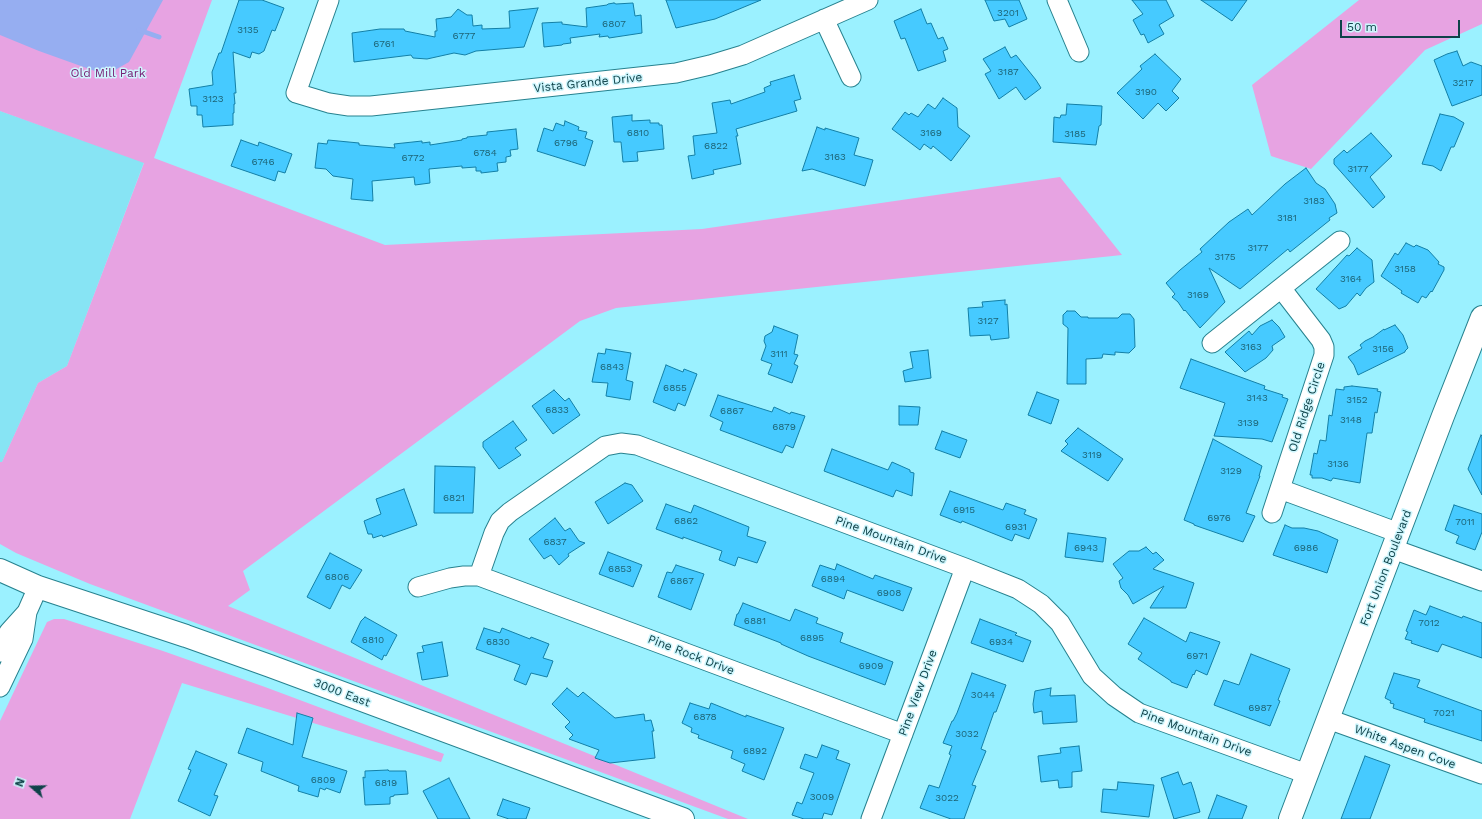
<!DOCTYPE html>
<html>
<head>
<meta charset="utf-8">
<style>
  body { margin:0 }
  #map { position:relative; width:1482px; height:819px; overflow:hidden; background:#9bf1ff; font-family:"Work Sans",sans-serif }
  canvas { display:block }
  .north { position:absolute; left:12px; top:767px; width:40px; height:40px; -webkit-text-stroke:3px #cef6fd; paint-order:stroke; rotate:290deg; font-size:11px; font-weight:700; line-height:16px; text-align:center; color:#0f4249 }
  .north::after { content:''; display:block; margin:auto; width:14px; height:18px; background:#0f4249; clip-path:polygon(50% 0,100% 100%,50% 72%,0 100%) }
  .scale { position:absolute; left:1340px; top:20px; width:120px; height:18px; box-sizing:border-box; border:2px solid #0f4249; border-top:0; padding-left:5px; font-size:12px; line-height:14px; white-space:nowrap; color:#0f4249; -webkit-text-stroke:3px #cef6fd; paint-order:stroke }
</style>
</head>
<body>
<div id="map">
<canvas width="1482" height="819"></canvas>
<div class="north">N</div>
<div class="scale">50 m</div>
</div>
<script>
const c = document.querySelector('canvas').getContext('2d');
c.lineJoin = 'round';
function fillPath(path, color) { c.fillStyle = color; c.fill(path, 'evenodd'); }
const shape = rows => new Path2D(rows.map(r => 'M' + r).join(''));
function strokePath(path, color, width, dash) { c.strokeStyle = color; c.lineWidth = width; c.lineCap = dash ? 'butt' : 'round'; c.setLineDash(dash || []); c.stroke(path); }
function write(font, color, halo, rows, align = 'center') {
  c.font = font + ' "Work Sans",sans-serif'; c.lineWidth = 3; c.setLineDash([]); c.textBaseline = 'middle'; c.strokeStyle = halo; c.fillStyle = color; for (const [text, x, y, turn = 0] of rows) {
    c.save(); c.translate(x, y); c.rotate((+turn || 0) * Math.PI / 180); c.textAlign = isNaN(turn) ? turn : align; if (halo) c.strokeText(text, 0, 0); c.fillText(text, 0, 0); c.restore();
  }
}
fillPath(shape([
  [0,111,144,162,67,366,38,383,2,462,0,462]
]), '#87e4f4');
fillPath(shape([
  [0,0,212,0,154,158,385,245,702,229,1060,177,1122,255,616,308,580,321,243,571,250,590,228,606,748,819,728,819,90,584,16,553,0,544,0,462,2,462,38,383,67,366,144,163,0,111],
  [1359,0,1482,0,1482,24,1425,50,1311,169,1271,156,1252,85],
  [54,619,64,619,163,651,265,687,444,754,441,762,182,683,130,819,0,819,0,721,47,622]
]), '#e7a3e2');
fillPath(shape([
  [0,0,163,0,129,62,106,75,39,51,0,35]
]), '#96aef1');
strokePath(shape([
  [139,30,159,37]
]), '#96aef1', 5);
const building = shape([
  [239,0,262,0,284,8,275,31,272,30,264,51,259,54,252,52,250,58,233,52,236,93,234,93,235,104,234,104,234,113,233,113,233,125,203,127,202,115,197,115,197,106,191,106,189,89,213,85,212,72,219,53,221,53,239,0],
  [666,0,761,0,715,19,676,28,666,0],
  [985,0,1019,0,1027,19,1009,27,1005,19,994,21,985,0],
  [1132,0,1166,0,1174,16,1159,25,1164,34,1148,43,1144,34,1141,35,1133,20,1143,14,1132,0],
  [1201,0,1247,0,1232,21,1201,0],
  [614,3,616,4,633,3,635,16,641,15,642,33,609,38,608,36,599,37,600,34,570,38,571,43,563,44,562,45,544,47,542,23,562,22,562,24,587,27,586,8,607,5,608,4,614,3],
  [538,8,524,47,476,51,465,55,454,53,427,59,413,58,411,55,354,62,352,33,380,29,404,29,405,31,435,37,435,31,437,31,436,19,451,17,458,9,467,15,472,15,473,26,482,25,482,29,510,28,509,11,538,8],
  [921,9,927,24,931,23,938,39,943,37,948,49,943,51,946,61,918,71,905,38,901,39,894,21,921,9],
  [1005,47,1011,58,1016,55,1036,80,1041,88,1025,100,1016,87,999,99,985,74,991,71,983,59,1005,47],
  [1457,51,1463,66,1471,62,1482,66,1482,95,1452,106,1434,60,1447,54,1457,51],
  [1155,54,1181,79,1172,91,1179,98,1166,111,1158,103,1143,119,1117,93,1142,69,1140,66,1155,54],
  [794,75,801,99,794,101,797,111,736,129,738,136,736,136,741,164,713,170,714,174,692,179,688,156,695,155,693,136,717,133,712,103,730,100,731,104,765,92,764,88,771,85,770,82,794,75],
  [943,98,957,108,958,127,970,136,951,161,933,146,931,149,924,144,920,150,892,129,905,112,909,115,911,113,918,117,928,104,935,109,943,98],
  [1067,104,1102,106,1101,125,1099,126,1096,145,1053,142,1054,117,1060,118,1061,115,1066,115,1067,104],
  [1440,114,1454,117,1464,123,1454,147,1451,147,1441,171,1433,166,1422,164,1440,114],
  [632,115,632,121,650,120,650,123,659,123,659,125,662,125,664,149,637,152,638,161,623,162,621,142,614,142,612,117,632,115],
  [565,121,579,127,578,130,587,132,585,138,593,141,585,166,537,151,544,128,553,131,556,123,564,126,565,121],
  [817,127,825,130,825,128,859,138,854,155,873,160,865,186,812,169,802,171,817,127],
  [516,129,518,149,510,150,511,156,506,157,506,162,497,163,498,171,481,173,481,171,476,171,476,167,462,168,462,166,429,169,430,183,415,185,414,177,372,181,373,201,351,199,353,179,333,176,326,169,315,168,318,143,327,144,328,140,359,143,359,145,395,148,394,144,422,141,422,143,430,142,430,145,462,140,462,139,467,138,467,137,487,135,487,132,516,129],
  [1371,133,1392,156,1370,177,1385,197,1373,208,1334,164,1334,159,1344,150,1347,153,1371,133],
  [241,140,258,146,259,142,292,154,285,173,278,171,275,181,231,166,241,140],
  [1306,168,1316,183,1325,189,1335,204,1337,213,1329,218,1330,220,1290,252,1288,249,1240,289,1209,268,1225,302,1200,328,1185,310,1184,311,1178,302,1172,297,1175,294,1166,283,1180,270,1202,252,1200,249,1229,222,1248,209,1252,215,1285,184,1306,168],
  [1406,243,1414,247,1416,245,1428,250,1439,262,1438,264,1444,267,1444,270,1432,292,1431,291,1426,298,1422,296,1418,303,1401,293,1402,291,1381,276,1395,253,1398,255,1406,243],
  [1357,248,1372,260,1374,282,1366,288,1360,296,1357,293,1346,306,1339,309,1316,289,1347,255,1349,256,1357,248],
  [1005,300,1005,305,1007,304,1009,338,991,340,990,335,970,336,968,308,983,307,982,302,1005,300],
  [1067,311,1075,311,1081,317,1088,317,1088,318,1118,318,1122,314,1130,314,1134,319,1135,347,1129,353,1115,352,1115,355,1103,354,1102,358,1086,359,1086,384,1067,384,1068,328,1063,324,1063,315,1067,311],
  [1272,320,1279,327,1285,337,1272,346,1273,350,1266,358,1245,372,1225,352,1249,331,1252,335,1260,326,1272,320],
  [1395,325,1403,335,1408,348,1405,351,1405,352,1358,375,1354,365,1348,357,1362,348,1360,345,1365,341,1373,337,1384,329,1384,330,1395,325],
  [774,326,798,335,794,354,798,355,794,364,798,366,792,383,768,374,772,364,761,360,766,346,764,341,765,336,772,332,774,326],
  [606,349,631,353,626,380,633,382,630,400,606,396,608,383,592,382,598,353,605,354,606,349],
  [928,350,931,378,905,382,903,371,913,368,910,352,928,350],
  [1191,359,1265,386,1264,389,1283,395,1282,397,1288,399,1272,442,1262,439,1214,436,1225,403,1180,388,1191,359],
  [666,365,683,372,684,369,697,374,685,406,678,403,675,411,653,402,666,365],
  [1352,386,1378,389,1377,391,1381,392,1377,413,1375,412,1372,433,1367,433,1360,483,1333,478,1331,481,1322,478,1312,478,1312,475,1310,475,1314,453,1317,454,1320,440,1326,441,1329,415,1332,416,1336,389,1344,390,1344,387,1352,386],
  [554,390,565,401,569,398,580,415,553,434,532,406,554,390],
  [1037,392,1059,400,1051,424,1028,415,1037,392],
  [718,395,772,412,774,407,790,414,791,412,805,416,793,448,786,445,782,453,720,430,723,422,710,416,718,395],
  [899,406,920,407,918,425,899,425,899,406],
  [513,421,527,440,515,448,521,455,499,469,483,447,483,442,513,421],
  [1078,428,1123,459,1108,481,1061,451,1068,444,1065,441,1078,428],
  [942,431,967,440,960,458,935,449,942,431],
  [1481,435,1482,436,1482,495,1468,469,1481,435],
  [1213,439,1262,466,1259,476,1260,476,1246,513,1255,516,1243,542,1194,525,1194,524,1184,520,1213,439],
  [832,449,888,470,892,462,910,470,910,472,914,473,912,496,896,490,893,497,824,471,832,449],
  [435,466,475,467,473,513,434,513,435,466],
  [625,483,632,485,643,501,608,524,595,502,625,483],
  [404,489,417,525,383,537,382,535,373,538,372,534,368,534,364,521,381,514,376,499,404,489],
  [950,491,1003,510,1006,503,1026,510,1024,514,1037,519,1029,539,1015,534,1012,541,962,521,961,523,940,515,950,491],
  [666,504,691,513,694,505,749,527,747,536,766,542,757,563,738,557,735,566,719,560,722,551,683,537,683,539,656,529,666,504],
  [1454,505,1482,514,1482,532,1475,550,1456,543,1459,536,1445,530,1454,505],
  [555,518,565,531,570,528,579,541,585,543,568,554,569,556,559,565,551,555,544,559,529,539,555,518],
  [1285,525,1292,528,1304,528,1318,531,1338,540,1327,573,1273,555,1285,525],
  [1068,533,1106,538,1103,562,1065,557,1068,533],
  [1146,547,1153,554,1156,552,1164,560,1153,569,1194,583,1186,608,1150,608,1164,586,1133,604,1128,595,1121,588,1119,581,1123,578,1113,564,1129,551,1139,551,1146,547],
  [608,552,642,565,633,587,599,574,608,552],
  [330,553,362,570,350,589,342,585,330,609,307,597,330,553],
  [837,564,873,579,875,575,912,588,903,611,847,590,844,599,812,586,820,565,835,570,837,564],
  [676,565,704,574,691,610,658,597,667,572,672,573,676,565],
  [743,603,790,621,795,609,818,618,816,623,843,633,840,642,893,662,885,685,808,656,781,644,781,643,734,625,737,614,738,614,743,603],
  [1430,606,1462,618,1463,616,1482,623,1482,658,1442,644,1438,652,1411,643,1412,641,1405,639,1408,632,1406,631,1414,610,1426,615,1430,606],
  [365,617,397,635,386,656,384,655,382,660,351,642,361,621,365,617],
  [1144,618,1186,642,1190,632,1220,642,1207,675,1196,670,1194,675,1193,674,1187,688,1171,682,1171,681,1138,659,1142,653,1128,644,1144,618],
  [980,619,1017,633,1015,635,1031,641,1023,662,971,643,980,619],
  [484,628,500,633,502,628,530,639,531,637,549,644,543,658,553,661,547,677,531,673,526,685,514,680,520,665,476,649,484,628],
  [442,642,448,676,422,680,417,653,424,652,422,646,442,642],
  [1251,654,1290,669,1278,700,1280,701,1270,726,1214,705,1224,680,1239,685,1251,654],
  [972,673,1006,685,996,712,994,712,981,749,986,751,972,785,976,786,964,819,951,819,920,808,929,785,939,788,951,755,949,754,952,746,943,743,952,721,953,721,957,713,972,673],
  [1394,673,1420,680,1417,687,1482,711,1482,741,1424,722,1425,719,1393,708,1394,704,1390,703,1391,701,1385,698,1394,673],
  [567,688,578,697,583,692,615,718,644,714,645,721,651,720,654,731,652,731,655,758,610,763,595,758,599,750,569,739,573,735,565,727,570,722,552,704,567,688],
  [1051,688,1050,696,1075,695,1077,722,1043,724,1042,711,1034,713,1033,704,1035,691,1051,688],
  [690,703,709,709,711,703,746,717,746,715,784,728,764,780,742,771,745,764,731,758,733,751,698,738,699,735,691,732,692,728,682,723,690,703],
  [297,713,313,718,302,757,347,771,340,793,326,788,325,790,320,788,318,797,298,791,299,786,261,771,263,762,238,753,247,728,293,745,297,713],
  [822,745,839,751,836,759,850,764,832,815,824,813,822,819,804,819,792,815,797,802,802,804,814,773,800,768,805,754,817,758,822,745],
  [1079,746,1082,771,1072,772,1072,787,1059,788,1058,780,1041,782,1038,756,1061,753,1060,748,1079,746],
  [196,751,227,764,214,795,218,796,210,816,178,801,191,770,188,769,196,751],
  [1365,756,1390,765,1370,819,1341,819,1365,756],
  [388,770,389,771,406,771,408,794,394,795,394,796,390,797,390,804,365,805,363,777,365,778,365,771,388,770],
  [1178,772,1183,785,1191,782,1194,791,1200,812,1174,819,1161,778,1178,772],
  [449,778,454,788,470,819,438,819,423,791,449,778],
  [1118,782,1154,785,1149,817,1101,812,1103,789,1117,790,1118,782],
  [1217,795,1247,806,1242,819,1208,819,1217,795],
  [503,799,530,808,526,819,509,819,497,815,503,799]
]);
fillPath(building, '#46caff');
strokePath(building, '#137fa6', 1);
const minor = shape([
  [329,0,296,93,329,103,349,106,371,106,676,73,710,65,743,55,868,0],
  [1057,0,1079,52],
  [824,19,851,77],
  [1212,343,1340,241],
  [1280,489,1399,533],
  [1272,513,1324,355,1324,347,1321,340,1281,288],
  [1393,549,1482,581],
  [479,576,494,533,500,521,510,512,605,446,621,443,637,445,965,568,1018,589,1041,604,1060,623,1092,676,1114,696,1139,713,1307,774],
  [418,587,450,578,464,576,479,576,903,734],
  [0,652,9,632,27,612],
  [0,687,23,639,27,612,38,587],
  [1328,719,1482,774],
  [871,819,965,568]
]);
const secondary = shape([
  [0,570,38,587,186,636,270,666,683,819],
  [1290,819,1443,416,1482,317]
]);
strokePath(minor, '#27828f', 21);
strokePath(secondary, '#27828f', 24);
strokePath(minor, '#fff', 19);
strokePath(secondary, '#fff', 22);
write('10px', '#1d6476', null, [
  ["3201",1008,13],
  ["6807",614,24],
  ["3135",248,30],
  ["6777",464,36],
  ["6761",384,44],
  ["3187",1008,72],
  ["3217",1463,83],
  ["3190",1146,92],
  ["3123",213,99],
  ["6810",638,133],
  ["3169",931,133],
  ["3185",1075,134],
  ["6796",566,143],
  ["6822",716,146],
  ["6784",485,153],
  ["3163",835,157],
  ["6772",413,158],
  ["6746",263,162],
  ["3177",1358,169],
  ["3183",1314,201],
  ["3181",1287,218],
  ["3177",1258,248],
  ["3175",1225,257],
  ["3158",1405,269],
  ["3164",1351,279],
  ["3169",1198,295],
  ["3127",988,321],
  ["3163",1251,347],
  ["3156",1383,349],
  ["3111",779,354],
  ["6843",612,367],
  ["6855",675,388],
  ["3143",1257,398],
  ["3152",1357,400],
  ["6833",557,410],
  ["6867",732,411],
  ["3148",1351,420],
  ["3139",1248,423],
  ["6879",784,427],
  ["3119",1092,455],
  ["3136",1338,464],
  ["3129",1231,471],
  ["6821",454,498],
  ["6915",964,510],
  ["6976",1219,518],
  ["6862",686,521],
  ["7011",1465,522],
  ["6931",1016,527],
  ["6837",555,542],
  ["6943",1086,548],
  ["6986",1306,548],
  ["6853",620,569],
  ["6806",337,577],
  ["6894",833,579],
  ["6867",682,581],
  ["6908",889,593],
  ["6881",755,621],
  ["7012",1429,623],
  ["6895",812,638],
  ["6810",373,640],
  ["6830",498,642],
  ["6934",1001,642],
  ["6971",1197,656],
  ["6909",871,666],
  ["3044",983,695],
  ["6987",1260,708],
  ["7021",1444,713],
  ["6878",705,717],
  ["3032",967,734],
  ["6892",755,751],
  ["6809",323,780],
  ["6819",386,783],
  ["3009",822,797],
  ["3022",947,798]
]);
write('12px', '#761d73', '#cef6fd', [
  ["Old Mill Park",108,73]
]);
write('12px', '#0f4249', '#cef6fd', [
  ["Vista Grande Drive",588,83,-6],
  ["Old Ridge Circle",1307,407,-72],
  ["Pine Mountain Drive",891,540,20],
  ["Fort Union Boulevard",1386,568,-69],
  ["Pine Rock Drive",691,655,21],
  ["3000 East",342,693,21],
  ["Pine View Drive",918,693,-70],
  ["Pine Mountain Drive",1196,733,20],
  ["White Aspen Cove",1405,747,20]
]);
</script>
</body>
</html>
